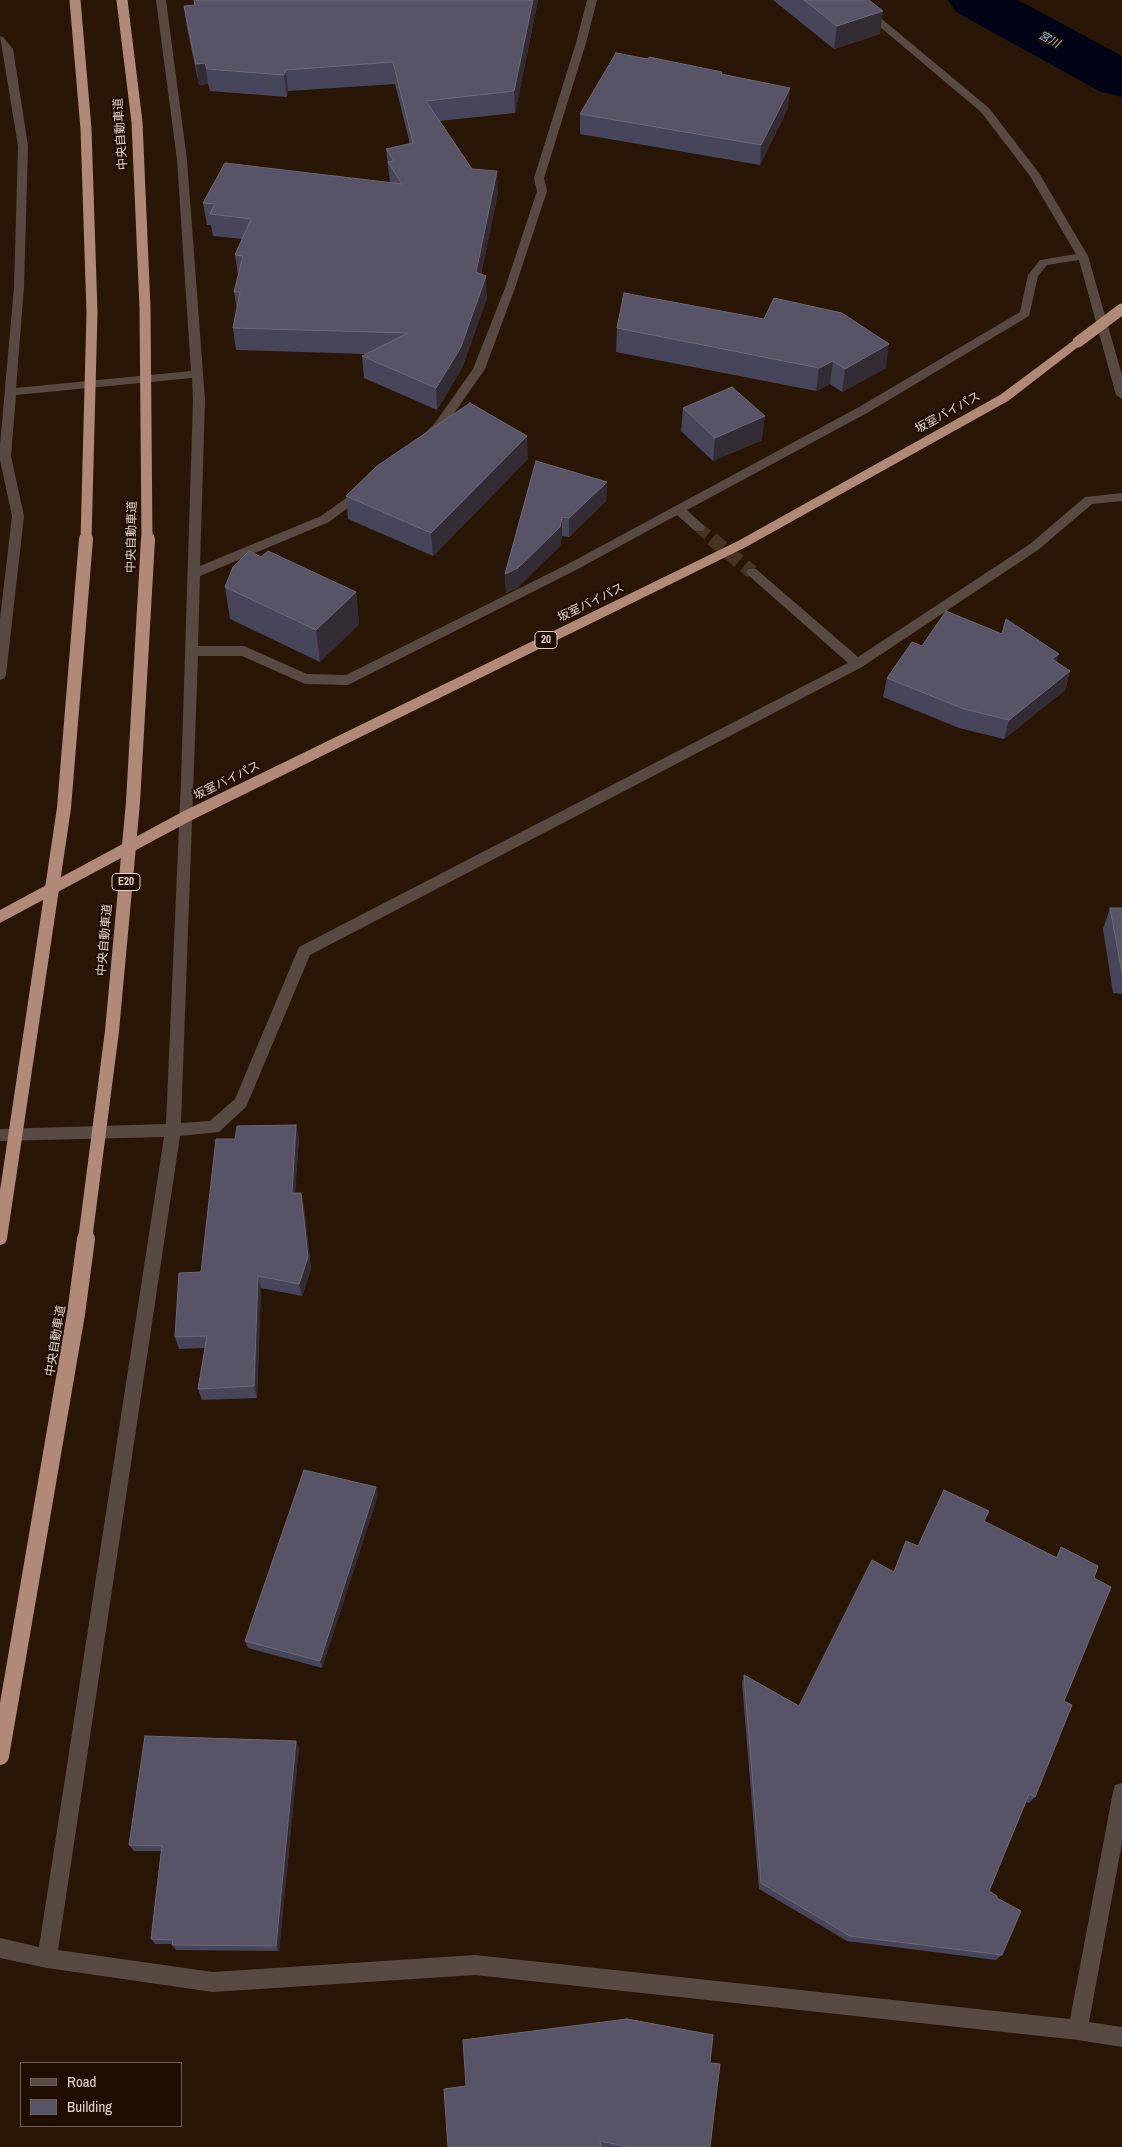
<!DOCTYPE html>
<html>
<head>
<meta charset="utf-8">
<style>
  body { margin:0 }
  #map { position:relative; width:1122px; height:2147px; overflow:hidden; background:#2a1607; font-family:"Archivo Narrow",sans-serif }
  canvas { display:block }
  .legend { position:absolute; left:20px; top:2062px; width:162px; height:65px; box-sizing:border-box; background:#200d01; border:1px solid #6e5d52; margin:0; padding:6px 9px; list-style:none; font-size:15px; color:#e3d5cb }
  .legend li { display:flex; align-items:center; gap:10px; height:25px }
  .legend b { width:25px; border:1px solid #6e5d52 }
</style>
</head>
<body>
<div id="map">
<canvas width="1122" height="2147"></canvas>
<ul class="legend">
<li><b style="height:6px;background:#594943"></b>Road</li>
<li><b style="height:14px;background:#575467"></b>Building</li>
</ul>
</div>
<script>
const c = document.querySelector('canvas').getContext('2d');
c.lineJoin = 'round';
const shape = rows => new Path2D(rows.map(r => 'M' + r).join(''));
function fillPath(path, color) { c.fillStyle = color; c.fill(path, 'evenodd'); }
function strokePath(path, color, width, dash) { c.strokeStyle = color; c.lineWidth = width; c.lineCap = dash ? 'butt' : 'round'; c.setLineDash(dash || []); c.stroke(path); }
function write(font, color, halo, rows, align = 'center') {
  c.font = font + ' "Archivo Narrow","Noto Sans JP",sans-serif'; c.lineWidth = 4; c.setLineDash([]); c.textBaseline = 'middle'; c.strokeStyle = halo; c.fillStyle = color; for (const [text, x, y, turn = 0] of rows) {
    c.save(); c.translate(x, y); c.rotate((+turn || 0) * Math.PI / 180); c.textAlign = isNaN(turn) ? turn : align; if (halo) c.strokeText(text, 0, 0); c.fillText(text, 0, 0); c.restore();
  }
}
fillPath(shape([
  [948,0,1018,0,1122,56,1122,97,1101,92,956,12,948,0]
]), '#000416');
strokePath(shape([
  [699,528,714,540]
]), '#463324', 11, [11, 5.5]);
strokePath(shape([
  [712,539,752,572]
]), '#463324', 14, [14, 7]);
fillPath(shape([
  [156,0,166,0,187,160,205,400,200,566,321,516,359,489,367,489,369,492,329,522,200,576,198,646,244,646,307,674,346,675,568,564,859,407,1020,312,1028,275,1040,260,1076,254,1030,176,981,112,848,0,859,0,989,108,1039,173,1088,256,1122,375,1122,399,1116,395,1079,260,1047,265,1038,276,1029,316,867,413,687,510,703,525,705,528,703,531,695,531,677,515,576,570,348,685,305,684,242,656,198,656,181,1123,210,1121,235,1099,299,947,848,663,748,575,746,572,748,569,756,569,858,657,1030,544,1085,497,1122,493,1122,501,1092,504,1038,550,862,667,310,955,246,1107,219,1132,180,1136,58,1950,213,1972,475,1955,1070,2019,1113,1792,1115,1785,1122,1783,1122,1843,1089,2022,1122,2027,1122,2047,1078,2040,475,1975,213,1992,47,1968,0,1958,0,1938,39,1947,164,1137,0,1141,0,1129,166,1124,181,781,193,400,192,378,16,395,11,456,24,516,6,675,5,678,0,680,0,619,12,516,0,460,0,445,14,287,18,146,0,36,3,37,13,49,28,146,24,287,16,388,191,371,177,160,156,0],
  [587,0,597,0,586,43,544,178,547,191,515,288,485,369,443,429,434,438,426,438,424,435,426,432,435,423,473,369,505,288,537,191,534,178,576,43,587,0]
]), '#594943');
fillPath(shape([
  [1078,339,1082,340,1084,342,1082,344,1008,401,746,547,192,820,0,923,0,910,182,812,738,541,1000,395,1074,340,1078,339]
]), '#b08978');
strokePath(shape([
  [75,0,86,129,92,313,86,540],
  [122,0,137,122,145,308,147,540],
  [1078,342,1122,309]
]), '#b08978', 11);
strokePath(shape([
  [0,1238,64,808,86,539],
  [85,1240,112,1031,133,802,148,539]
]), '#b08978', 14);
strokePath(shape([
  [0,1756,76,1314,86,1239]
]), '#b08978', 18);
fillPath(shape([
  [538,0,515,113,440,121,472,169,498,192,481,274,487,298,462,368,437,410,364,378,362,356,367,354,236,350,233,328,237,310,234,292,238,275,235,255,242,239,213,236,211,225,207,225,203,203,390,183,386,149,410,144,395,84,288,91,287,97,210,91,208,84,199,85,187,28,184,6],
  [773,0,869,0,880,34,834,49],
  [722,72,722,75,788,108,760,165,580,134,580,114],
  [617,328,886,368,842,392,830,384,816,391,616,352],
  [683,408,762,440,713,461,681,431],
  [528,459,433,556,348,519,346,496],
  [536,461,607,482,606,501,569,537,562,536,560,546,518,587,506,593,505,574],
  [261,557,356,592,359,624,320,662,230,619,225,587],
  [1006,619,1056,662,1070,671,1065,690,1004,739,959,728,883,697,887,678,922,646,1002,633],
  [1110,908,1122,908,1122,994,1113,993,1103,929],
  [299,1138,295,1193,304,1206,311,1269,302,1296,261,1288,257,1398,202,1400,198,1389,205,1348,179,1349,175,1337,201,1272],
  [378,1495,322,1668,248,1648,245,1641],
  [984,1521,1056,1557,1061,1547,1094,1578,1064,1701,1035,1797,1029,1803,1026,1802,989,1891,997,1898,1002,1955,996,1960,847,1941,759,1889,742,1683,744,1675,799,1706,894,1572],
  [299,1747,279,1951,176,1950,172,1945,173,1944,155,1944,151,1939,161,1851,134,1851,129,1845],
  [710,2063,710,2147,601,2147,466,2086]
]), '#46455a');
fillPath(shape([
  [533,0,538,0,515,113,514,91],
  [883,11,880,34,834,49,837,26],
  [205,63,208,84,199,85,196,64],
  [286,70,288,91,287,97,284,75],
  [790,88,788,108,760,165,761,145],
  [497,171,498,192,477,294,476,272],
  [486,276,487,298,462,368,437,410,436,388],
  [889,344,886,368,842,392,845,369],
  [833,361,830,384,816,391,819,368],
  [765,416,762,440,713,461,715,438],
  [527,436,528,459,433,556,431,533],
  [607,482,606,501,569,537,569,518],
  [562,517,562,536,560,546,518,587,506,593,505,574],
  [356,592,359,624,320,662,316,630],
  [1059,654,1053,673,1052,659],
  [1070,671,1065,690,1004,739,1009,720],
  [296,1125,299,1138,294,1206,292,1193],
  [301,1193,304,1206,311,1269,302,1296,299,1284],
  [258,1276,261,1288,257,1398,254,1386],
  [376,1487,378,1495,322,1668,320,1661],
  [296,1741,299,1747,279,1951,276,1946]
]), '#342c34');
const building = shape([
  [194,0,533,0,514,91,426,101,472,169,497,171,476,272,486,276,461,347,436,388,362,356,408,333,233,328,240,292,234,292,243,256,235,255,251,219,210,214,215,204,203,203,225,163,402,184,388,162,394,161,386,149,413,143,393,62,286,70,284,75,207,69,205,63,196,64,184,6,195,5,194,0],
  [804,0,869,0,883,11,837,26,804,0],
  [616,53,648,59,649,57,722,72,721,74,790,88,761,145,580,114,616,53],
  [624,293,764,319,774,298,842,313,889,344,845,369,833,361,819,368,617,328,624,293],
  [732,387,765,416,715,438,683,408,732,387],
  [470,403,527,436,431,533,346,496,377,466,470,403],
  [536,461,607,482,569,518,562,517,560,527,518,568,505,574,536,461],
  [249,551,261,557,268,551,356,592,316,630,225,587,233,567,249,551],
  [946,611,1002,634,1006,619,1059,654,1052,659,1070,671,1009,720,964,709,887,678,912,642,922,646,946,611],
  [1110,908,1122,908,1122,973,1110,908],
  [296,1125,292,1193,301,1193,308,1257,299,1284,258,1276,254,1386,198,1389,207,1336,175,1337,179,1273,201,1272,216,1139,235,1139,237,1126,296,1125],
  [304,1470,376,1487,320,1661,245,1641,304,1470],
  [944,1490,989,1511,984,1521,1057,1558,1061,1547,1098,1566,1094,1578,1111,1587,1064,1701,1072,1705,1035,1797,1029,1794,989,1891,997,1896,997,1898,1021,1911,1002,1955,850,1936,761,1883,744,1675,799,1706,872,1560,894,1572,906,1541,918,1546,944,1490],
  [145,1736,296,1741,276,1946,172,1945,173,1940,151,1939,162,1846,129,1845,145,1736],
  [627,2019,713,2035,710,2063,720,2064,710,2147,629,2147,600,2141,601,2147,448,2147,444,2089,466,2086,463,2040,627,2019]
]);
fillPath(building, '#575467');
strokePath(building, '#6d6876', 1);
write('italic 11px', '#92caf5', '#200d01', [
  ["宮川",1049,40,29]
]);
for (const [x, y, w] of [
  [546,640,22],
  [126,882,28]
]) { const box = new Path2D(); box.roundRect(x - w / 2, y - 8.5, w, 17, 4); c.fillStyle = '#200d01'; c.fill(box); strokePath(box, '#e3d5cb', 1); }
write('bold 11px', '#e3d5cb', null, [
  ["20",546,640],
  ["E20",126,882]
]);
write('12px', '#e3d5cb', '#200d01', [
  ["中央自動車道",121,134,-94],
  ["坂室バイパス",948,413,-29],
  ["中央自動車道",132,537,-89],
  ["坂室バイパス",591,603,-26],
  ["坂室バイパス",227,781,-26],
  ["中央自動車道",105,940,-85],
  ["中央自動車道",56,1341,-81]
]);
</script>
</body>
</html>
